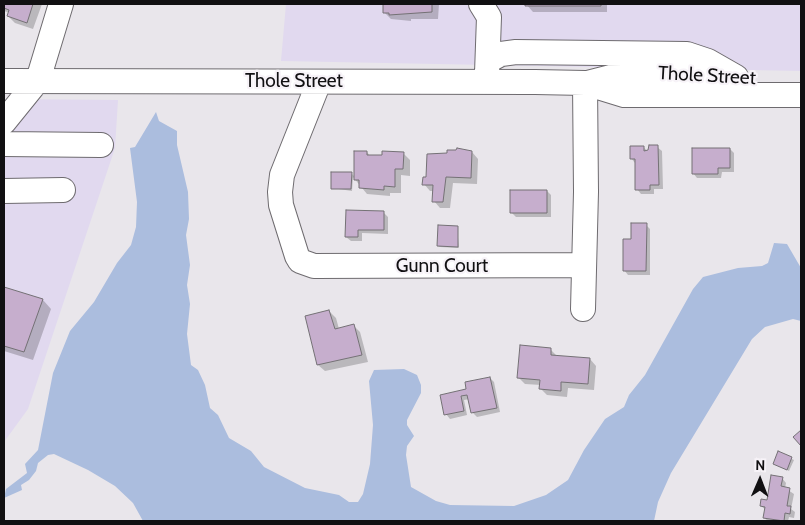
<!DOCTYPE html>
<html>
<head>
<meta charset="utf-8">
<style>
  body { margin:0 }
  #map { position:relative; width:805px; height:525px; overflow:hidden; background:#e9e6eb; font-family:Cabin,sans-serif }
  canvas { display:block }
  .frame { position:absolute; inset:0; border:5px solid #111012; pointer-events:none }
  .north { position:absolute; left:735px; top:455px; width:50px; height:50px; -webkit-text-stroke:4px #f7f3f8; paint-order:stroke; rotate:1deg; font-size:14px; font-weight:700; line-height:20px; text-align:center; color:#111012 }
  .north::after { content:''; display:block; margin:auto; width:18px; height:22px; background:#111012; clip-path:polygon(50% 0,100% 100%,50% 72%,0 100%) }
</style>
</head>
<body>
<div id="map">
<canvas width="805" height="525"></canvas>
<div class="frame"></div>
<div class="north">N</div>
</div>
<script>
const c = document.querySelector('canvas').getContext('2d');
c.lineJoin = 'round';
function fillPath(path, color) { c.fillStyle = color; c.fill(path, 'evenodd'); }
const shape = rows => new Path2D(rows.map(r => 'M' + r).join(''));
function strokePath(path, color, width, dash) { c.strokeStyle = color; c.lineWidth = width; c.lineCap = dash ? 'butt' : 'round'; c.setLineDash(dash || []); c.stroke(path); }
function write(font, color, halo, rows, align = 'center') {
  c.font = font + ' Cabin,sans-serif'; c.lineWidth = 4.5; c.setLineDash([]); c.textBaseline = 'middle'; c.strokeStyle = halo; c.fillStyle = color; for (const [text, x, y, turn = 0] of rows) {
    c.save(); c.translate(x, y); c.rotate((+turn || 0) * Math.PI / 180); c.textAlign = isNaN(turn) ? turn : align; if (halo) c.strokeText(text, 0, 0); c.fillText(text, 0, 0); c.restore();
  }
}
fillPath(shape([
  [286,4,801,4,801,71,281,61],
  [4,99,118,100,115,148,28,409,4,442]
]), '#e1d9ef');
fillPath(shape([
  [156,112,159,121,177,131,177,145,188,192,189,219,186,235,190,265,187,285,190,304,187,334,191,365,198,370,205,385,210,408,218,415,229,438,251,451,264,467,305,488,339,495,349,502,358,502,363,494,370,464,373,425,369,381,374,370,404,369,417,375,421,385,421,393,407,420,407,425,414,436,407,446,406,455,411,487,436,501,450,505,514,506,546,495,568,480,584,450,605,419,624,407,629,395,645,375,693,289,703,277,738,268,762,266,768,263,774,243,787,244,801,268,801,321,793,319,765,327,752,339,671,473,658,502,654,521,143,521,133,503,115,486,88,470,54,454,48,455,38,463,36,471,29,480,21,485,22,490,4,498,6,489,27,473,25,464,38,450,53,373,70,331,94,302,117,263,131,245,136,227,137,202,130,148,135,147]
]), '#abbdde');
fillPath(shape([
  [4,4,42,4,33,29,15,23,8,16,10,13,4,11],
  [384,4,439,4,438,19,411,19,411,21,391,19,384,12],
  [526,4,607,4,607,12,533,12],
  [643,147,650,153,657,147,662,151,663,189,654,189,654,194,641,194,637,189,635,163,631,158],
  [730,149,734,153,734,172,722,172,721,178,697,178,693,173],
  [457,151,472,152,478,159,477,184,453,183,450,208,440,208,434,201,434,191,430,191,424,184,448,154],
  [367,152,370,156,403,153,410,160,410,176,401,175,401,193,390,193,390,196,367,194,353,177,352,191,332,188,351,173,355,177],
  [800,153,801,153,801,176,800,175],
  [547,191,551,195,551,217,516,217,511,212],
  [383,212,388,217,388,234,362,233,362,241,351,241,346,237],
  [646,225,650,229,650,275,628,275,624,270,632,240],
  [457,227,459,248,440,247,438,246],
  [4,288,43,300,51,309,33,360,4,351],
  [329,311,336,318,339,329,353,325,360,332,368,362,325,371,318,365,307,317],
  [551,350,558,357,590,359,596,366,594,390,568,388,567,397,547,395,541,389,541,385,525,384,518,377],
  [490,378,494,382,500,412,477,417,473,413,470,399,464,400,467,415,450,419,446,414,442,395,468,390],
  [778,453,794,460,789,471,774,464],
  [782,478,786,483,785,488,794,494,791,509,795,512,794,518,789,517,788,521,768,521,764,518,766,510,761,506,768,502]
]), '#0003');
const building = shape([
  [4,4,33,4,27,23,7,16,9,10,4,8,4,4],
  [383,4,432,4,432,12,389,15,389,13,383,13,383,4],
  [525,4,601,4,601,6,525,6,525,4],
  [649,145,658,145,659,185,650,185,650,190,635,190,635,159,630,159,630,146,644,146,644,151,648,150,649,145],
  [457,148,472,151,471,178,446,177,443,202,432,202,433,185,422,185,423,177,426,177,427,154,447,153,447,150,456,150,457,148],
  [692,148,730,148,730,168,718,168,718,174,692,174,692,148],
  [354,151,367,151,367,155,382,155,382,151,404,152,403,169,395,169,395,187,384,186,384,190,359,188,359,180,354,180,354,151],
  [331,172,352,172,351,189,331,189,331,172],
  [510,190,547,190,547,213,510,213,510,190],
  [346,210,384,211,384,230,358,230,358,237,345,237,346,210],
  [631,223,647,223,646,271,623,271,623,239,631,239,631,223],
  [438,225,458,226,458,247,437,246,438,225],
  [4,287,43,299,24,352,4,346,4,287],
  [329,310,335,329,354,324,362,355,317,365,305,316,329,310],
  [520,345,551,348,551,355,590,358,588,384,561,382,561,391,539,389,540,380,517,378,520,345],
  [490,377,497,408,471,413,467,395,461,396,464,411,444,415,440,395,466,389,465,382,490,377],
  [801,430,801,446,793,437,801,430],
  [778,451,792,457,787,470,773,464,778,451],
  [771,475,783,477,781,486,790,488,787,506,791,506,790,514,785,513,784,521,763,518,765,507,760,506,761,499,767,500,771,475]
]);
fillPath(building, '#c6aecd');
strokePath(building, '#747175', 1);
const minor = shape([
  [481,4,489,17,487,73],
  [488,61,501,54,516,52,687,54,708,61,736,77,736,95],
  [4,81,535,82,585,83,624,95,801,95],
  [319,82,282,175,280,192,281,205,297,256,300,261,314,266,584,265],
  [587,83,626,73,711,73,727,75],
  [4,122,38,80,61,4],
  [4,144,101,145],
  [4,191,63,190],
  [583,309,586,192,585,83]
]);
strokePath(minor, '#6e6b6f', 26);
strokePath(minor, '#fff', 24);
write('19px', '#111012', '#f7f3f8', [
  ["Thole Street",707,76,3],
  ["Thole Street",294,81],
  ["Gunn Court",442,266]
]);
</script>
</body>
</html>
